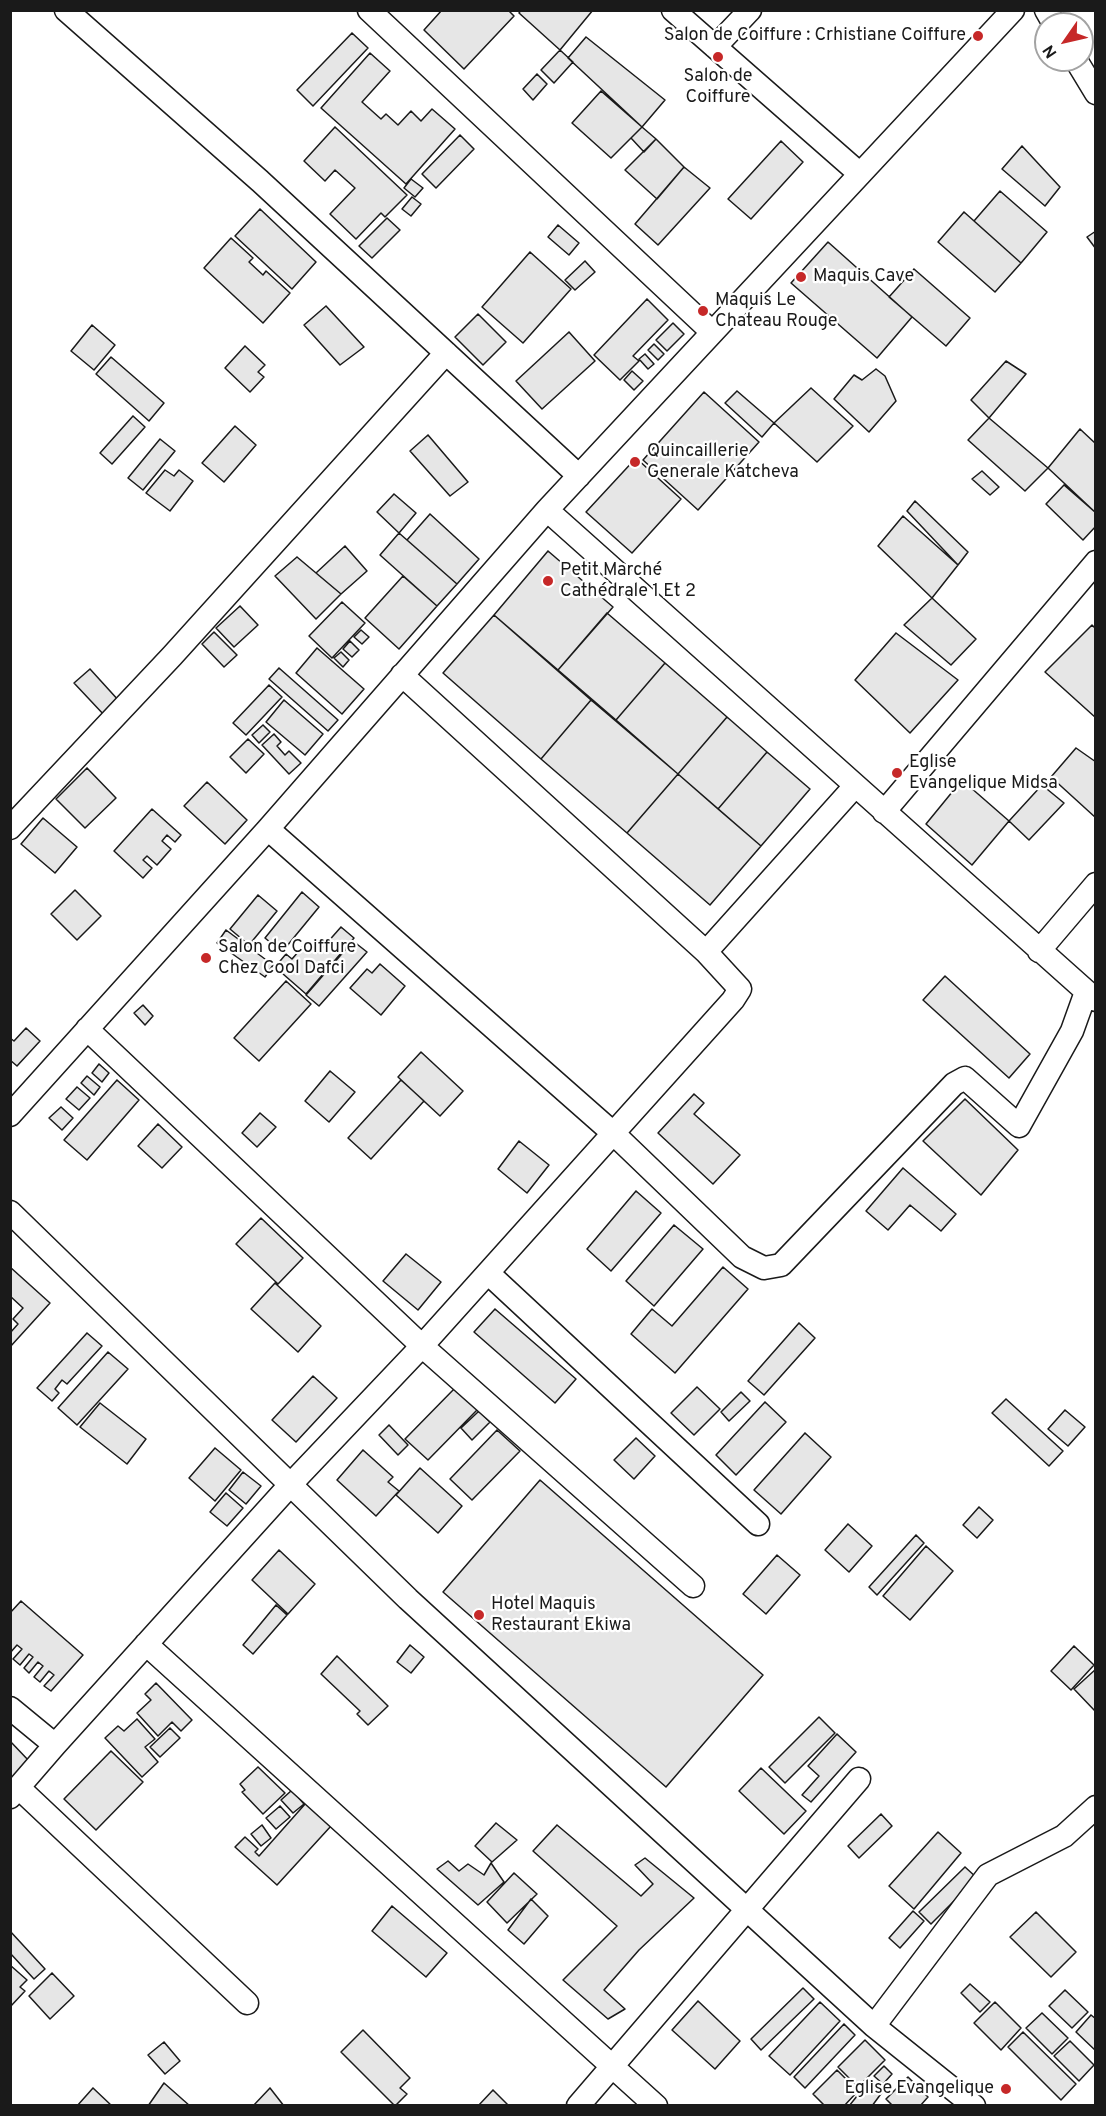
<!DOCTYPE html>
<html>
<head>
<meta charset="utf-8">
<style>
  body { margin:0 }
  #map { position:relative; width:1106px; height:2116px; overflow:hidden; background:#fff; font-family:Overpass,sans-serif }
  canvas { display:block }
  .frame { position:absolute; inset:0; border:12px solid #1a1a1a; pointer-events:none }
  .north { position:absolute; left:1034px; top:12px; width:60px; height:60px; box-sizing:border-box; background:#fff; border:2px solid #a3a3a3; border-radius:50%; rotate:236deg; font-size:16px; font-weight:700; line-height:24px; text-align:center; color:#1a1a1a }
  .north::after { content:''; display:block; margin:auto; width:21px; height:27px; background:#c62828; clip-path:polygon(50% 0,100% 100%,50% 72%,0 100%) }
</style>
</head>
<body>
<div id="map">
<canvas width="1106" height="2116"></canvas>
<div class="frame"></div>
<div class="north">N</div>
</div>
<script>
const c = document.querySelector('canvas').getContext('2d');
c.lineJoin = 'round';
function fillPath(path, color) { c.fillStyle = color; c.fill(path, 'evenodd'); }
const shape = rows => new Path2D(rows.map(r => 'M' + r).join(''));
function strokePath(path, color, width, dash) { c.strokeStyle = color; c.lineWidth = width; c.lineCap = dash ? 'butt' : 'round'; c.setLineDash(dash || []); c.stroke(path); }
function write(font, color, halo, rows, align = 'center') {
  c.font = font + ' Overpass,sans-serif'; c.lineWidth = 4.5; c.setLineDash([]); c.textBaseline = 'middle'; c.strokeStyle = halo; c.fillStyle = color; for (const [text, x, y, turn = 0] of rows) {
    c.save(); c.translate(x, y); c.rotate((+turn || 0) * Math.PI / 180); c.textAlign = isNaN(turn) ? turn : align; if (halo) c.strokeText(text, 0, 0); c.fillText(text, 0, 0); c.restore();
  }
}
const building = shape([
  [442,10,508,10,514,16,464,69,424,30,442,10],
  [521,10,593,10,560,50,519,13,521,10],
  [352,33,368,48,313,106,297,90,352,33],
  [586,37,665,100,642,127,568,58,586,37],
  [560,50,573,62,554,83,541,70,560,50],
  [370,53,390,71,362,102,381,119,386,114,398,125,411,111,421,121,432,109,455,129,406,184,321,108,370,53],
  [537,74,547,84,533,100,523,89,537,74],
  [601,91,642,127,611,158,572,123,601,91],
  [335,127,407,195,385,217,381,213,356,239,330,214,355,188,335,170,325,181,304,161,335,127],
  [642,127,656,139,644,152,631,138,642,127],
  [460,135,474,149,436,188,422,174,460,135],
  [656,139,684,167,657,199,625,170,656,139],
  [781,141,803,162,751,219,728,199,781,141],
  [1022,146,1060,187,1045,206,1002,169,1022,146],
  [684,167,710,188,658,245,635,224,684,167],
  [411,179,423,188,415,197,404,188,411,179],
  [1000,191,1047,232,1021,263,974,221,1000,191],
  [412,197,421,204,411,216,402,209,412,197],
  [260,209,316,262,292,289,235,236,260,209],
  [964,212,1021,263,995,292,938,242,964,212],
  [387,218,400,230,372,258,359,246,387,218],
  [558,225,579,243,569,255,548,237,558,225],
  [1096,231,1096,249,1087,237,1096,231],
  [231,238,253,258,249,262,263,275,266,271,290,293,263,323,204,268,231,238],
  [828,242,912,317,877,358,791,283,828,242],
  [530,252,571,289,523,343,482,307,530,252],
  [585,261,595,272,575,290,565,280,585,261],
  [914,269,970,318,946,346,889,297,914,269],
  [647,299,668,320,633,356,639,361,620,380,594,355,647,299],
  [326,306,364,347,340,365,304,325,326,306],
  [478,314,506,342,483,365,455,337,478,314],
  [673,323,684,334,667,351,656,340,673,323],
  [92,325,115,345,94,370,71,351,92,325],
  [569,332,595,361,542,409,516,381,569,332],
  [654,344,664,354,658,360,648,350,654,344],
  [245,346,265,365,258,372,264,377,250,392,225,368,245,346],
  [645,354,654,364,648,369,639,359,645,354],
  [111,357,164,403,149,421,96,374,111,357],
  [1006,361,1026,374,989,418,971,400,1006,361],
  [876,369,885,376,896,401,869,432,834,399,854,375,862,380,876,369],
  [632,371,643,381,634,390,624,380,632,371],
  [811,388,853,426,817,462,774,423,811,388],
  [737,391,774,423,762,437,725,403,737,391],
  [704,392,759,442,698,510,643,460,704,392],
  [133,416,145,427,112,464,100,453,133,416],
  [989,418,1048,468,1025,491,968,440,989,418],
  [235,426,256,445,224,482,202,463,235,426],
  [1080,429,1096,444,1096,513,1048,468,1080,429],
  [428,435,468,482,450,496,410,451,428,435],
  [160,439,175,451,143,490,128,478,160,439],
  [636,458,681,499,632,553,586,512,636,458],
  [165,470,174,476,179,470,193,481,170,511,146,493,165,470],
  [982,471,999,487,990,495,972,479,982,471],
  [1064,485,1096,513,1096,526,1083,540,1046,504,1064,485],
  [394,494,416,513,399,533,377,512,394,494],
  [915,501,968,552,958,565,907,511,915,501],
  [430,514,479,559,457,584,407,540,430,514],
  [903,516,958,565,932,598,878,546,903,516],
  [399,533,457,584,437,606,380,555,399,533],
  [345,546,367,571,341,594,316,573,345,546],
  [548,551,613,607,558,670,494,615,548,551],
  [297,557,341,594,316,619,275,576,297,557],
  [403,576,437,606,399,649,365,618,403,576],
  [932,598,976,639,951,665,904,625,932,598],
  [342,602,365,623,332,658,309,636,342,602],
  [240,606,258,625,234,647,216,628,240,606],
  [607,613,665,663,616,720,558,670,607,613],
  [494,615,591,700,541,759,443,673,494,615],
  [1092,625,1096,629,1096,718,1045,672,1092,625],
  [361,630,369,637,362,644,354,637,361,630],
  [214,632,237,655,224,667,202,644,214,632],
  [896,633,958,680,910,733,855,680,896,633],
  [350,641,359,650,352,657,343,649,350,641],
  [317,648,364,689,342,714,296,673,317,648],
  [341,652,349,660,343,667,334,658,341,652],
  [665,663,727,717,678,774,616,720,665,663],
  [279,668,338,720,328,731,269,679,279,668],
  [90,669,120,702,105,716,74,683,90,669],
  [269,685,282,697,246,735,233,723,269,685],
  [284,700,323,734,305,755,266,722,284,700],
  [591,700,678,774,627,833,541,759,591,700],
  [727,717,767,752,718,809,678,774,727,717],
  [263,725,270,732,259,743,252,735,263,725],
  [274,734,281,742,277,746,285,755,289,751,301,763,289,774,262,745,274,734],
  [248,739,264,754,246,773,230,757,248,739],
  [1076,748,1096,762,1096,818,1051,777,1076,748],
  [767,752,810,789,761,846,718,809,767,752],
  [87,768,116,798,85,828,56,799,87,768],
  [678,774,761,846,710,905,627,833,678,774],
  [962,780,1009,821,972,865,926,824,962,780],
  [207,782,247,820,225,844,184,806,207,782],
  [1042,785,1064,803,1029,840,1009,821,1042,785],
  [152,809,181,835,175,842,167,835,162,841,171,849,157,865,147,856,143,860,152,868,143,878,114,851,152,809],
  [43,818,77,847,55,873,21,844,43,818],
  [75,890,101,916,77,940,51,914,75,890],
  [302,892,319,907,282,952,265,938,302,892],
  [258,895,277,911,249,945,230,929,258,895],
  [341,927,354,938,306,994,275,967,286,954,292,959,306,943,318,953,341,927],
  [226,930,273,965,265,977,217,943,226,930],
  [353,941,367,952,319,1006,306,995,353,941],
  [380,964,405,986,381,1015,350,988,367,969,372,973,380,964],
  [945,976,1030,1054,1009,1078,923,1000,945,976],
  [286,981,311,1004,259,1061,234,1038,286,981],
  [143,1005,153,1016,145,1025,134,1013,143,1005],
  [26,1028,40,1041,17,1066,10,1060,10,1038,14,1041,26,1028],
  [421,1052,463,1091,440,1116,398,1077,421,1052],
  [99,1064,109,1073,102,1082,92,1073,99,1064],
  [330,1071,355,1092,329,1122,305,1101,330,1071],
  [87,1076,100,1087,94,1095,81,1083,87,1076],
  [117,1080,139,1100,87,1160,64,1140,117,1080],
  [401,1080,424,1101,371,1159,348,1138,401,1080],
  [77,1087,90,1098,79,1110,66,1099,77,1087],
  [694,1094,704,1103,694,1114,740,1155,713,1184,658,1133,694,1094],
  [965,1099,1018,1150,981,1195,923,1141,965,1099],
  [61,1107,73,1118,62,1130,49,1118,61,1107],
  [260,1113,276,1127,257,1147,242,1133,260,1113],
  [158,1124,182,1147,162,1168,138,1146,158,1124],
  [519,1141,549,1165,527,1193,498,1169,519,1141],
  [903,1168,956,1214,941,1231,910,1205,888,1230,866,1211,903,1168],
  [636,1191,661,1213,611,1271,587,1249,636,1191],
  [261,1218,303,1258,278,1284,236,1244,261,1218],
  [674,1225,703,1249,654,1306,626,1281,674,1225],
  [406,1254,441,1282,418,1310,383,1281,406,1254],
  [10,1267,50,1303,10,1347,10,1333,18,1324,13,1319,23,1308,10,1296,10,1267],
  [723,1267,748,1289,675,1373,631,1334,652,1309,672,1326,723,1267],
  [275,1283,321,1326,298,1352,251,1309,275,1283],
  [495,1309,576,1379,555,1403,474,1332,495,1309],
  [799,1323,815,1338,764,1395,748,1381,799,1323],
  [87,1333,102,1346,67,1384,62,1380,55,1389,59,1393,52,1401,37,1388,87,1333],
  [108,1352,128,1369,77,1425,58,1408,108,1352],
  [313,1376,337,1398,296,1442,272,1420,313,1376],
  [456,1387,478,1409,428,1460,405,1439,456,1387],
  [697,1387,720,1409,694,1435,671,1413,697,1387],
  [741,1392,750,1401,729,1421,721,1412,741,1392],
  [1006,1399,1063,1451,1049,1466,992,1413,1006,1399],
  [765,1402,786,1422,736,1475,716,1455,765,1402],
  [100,1403,146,1439,127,1464,80,1427,100,1403],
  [1065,1410,1085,1427,1068,1446,1048,1429,1065,1410],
  [479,1411,490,1422,472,1440,461,1428,479,1411],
  [389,1425,408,1445,398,1455,379,1435,389,1425],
  [497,1430,520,1451,472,1500,450,1479,497,1430],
  [805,1433,831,1457,781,1514,754,1490,805,1433],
  [636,1438,655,1456,634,1479,614,1460,636,1438],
  [215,1448,241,1470,215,1501,189,1478,215,1448],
  [363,1450,393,1477,388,1482,399,1491,376,1516,337,1480,363,1450],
  [420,1468,462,1506,438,1533,396,1495,420,1468],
  [243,1472,261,1486,246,1504,229,1490,243,1472],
  [540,1480,763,1675,666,1787,443,1592,540,1480],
  [226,1493,243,1508,227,1526,210,1512,226,1493],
  [979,1507,993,1520,977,1538,963,1525,979,1507],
  [848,1524,872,1546,849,1572,825,1550,848,1524],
  [916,1535,924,1543,877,1595,869,1587,916,1535],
  [926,1546,953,1571,910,1620,883,1596,926,1546],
  [279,1550,315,1584,288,1614,252,1580,279,1550],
  [777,1555,800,1575,766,1614,743,1594,777,1555],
  [21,1601,83,1655,51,1691,44,1686,54,1675,49,1671,40,1682,34,1677,43,1666,38,1662,29,1673,24,1668,33,1657,29,1654,20,1665,13,1659,22,1649,17,1645,10,1653,10,1613,21,1601],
  [276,1605,287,1615,253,1654,243,1645,276,1605],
  [410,1645,424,1657,411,1673,397,1662,410,1645],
  [1074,1646,1094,1665,1071,1690,1051,1671,1074,1646],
  [337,1656,388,1706,368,1725,357,1714,360,1711,321,1674,337,1656],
  [1096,1669,1096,1710,1095,1711,1074,1689,1096,1669],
  [156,1683,192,1720,181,1731,172,1722,158,1736,137,1713,151,1700,145,1694,156,1683],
  [819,1717,835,1733,785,1783,769,1767,819,1717],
  [137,1719,155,1739,145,1747,158,1762,142,1777,105,1738,118,1726,124,1731,137,1719],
  [170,1728,180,1738,160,1757,150,1747,170,1728],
  [837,1734,856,1752,811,1802,802,1795,819,1776,808,1766,837,1734],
  [10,1741,30,1762,10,1780,10,1741],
  [111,1751,143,1782,96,1830,64,1799,111,1751],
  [258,1767,285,1793,263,1814,242,1792,245,1790,240,1784,258,1767],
  [761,1768,806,1811,784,1834,739,1791,761,1768],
  [292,1790,304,1804,293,1813,281,1800,292,1790],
  [306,1803,331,1826,277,1885,235,1847,245,1837,258,1849,255,1852,259,1856,306,1803],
  [280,1806,290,1817,276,1829,266,1818,280,1806],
  [881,1814,892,1826,859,1858,848,1846,881,1814],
  [496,1823,517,1840,492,1862,475,1846,496,1823],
  [262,1825,271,1838,261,1846,251,1834,262,1825],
  [557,1825,641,1896,653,1884,635,1865,645,1858,694,1898,639,1950,604,1990,625,2009,608,2019,563,1980,617,1926,533,1851,557,1825],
  [938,1832,961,1853,914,1909,889,1886,938,1832],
  [448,1861,459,1871,468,1864,484,1875,491,1863,504,1882,478,1905,437,1869,448,1861],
  [965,1867,977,1878,931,1924,919,1912,965,1867],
  [514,1873,537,1894,507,1923,487,1902,514,1873],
  [531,1899,548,1916,524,1944,508,1930,531,1899],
  [392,1906,447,1953,426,1977,372,1931,392,1906],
  [913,1911,924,1921,900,1948,889,1938,913,1911],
  [1036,1912,1076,1952,1051,1977,1010,1937,1036,1912],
  [10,1931,45,1969,34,1979,10,1953,10,1931],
  [10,1965,27,1980,20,1987,25,1991,10,2007,10,1965],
  [52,1973,74,1996,50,2019,29,1996,52,1973],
  [970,1984,990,2002,980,2012,961,1993,970,1984],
  [803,1988,814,1999,761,2050,751,2039,803,1988],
  [1065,1990,1088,2012,1072,2028,1049,2006,1065,1990],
  [698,2001,740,2041,715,2069,672,2030,698,2001],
  [820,2002,840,2021,790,2075,769,2056,820,2002],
  [995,2002,1021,2028,1001,2050,974,2023,995,2002],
  [1042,2013,1068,2038,1052,2054,1026,2028,1042,2013],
  [1091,2015,1096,2019,1096,2051,1076,2032,1091,2015],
  [844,2024,855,2035,805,2088,794,2077,844,2024],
  [363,2030,410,2078,400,2088,407,2094,395,2106,341,2052,363,2030],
  [1023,2032,1076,2084,1061,2100,1008,2047,1023,2032],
  [865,2040,885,2060,858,2087,838,2067,865,2040],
  [1070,2041,1094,2065,1079,2081,1054,2056,1070,2041],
  [164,2042,180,2061,165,2074,148,2055,164,2042],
  [884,2066,892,2074,883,2084,874,2076,884,2066],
  [837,2070,858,2091,844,2106,825,2106,813,2094,837,2070],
  [908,2077,928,2097,920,2106,893,2106,886,2099,908,2077],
  [870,2080,883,2091,872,2106,849,2106,870,2080],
  [164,2083,190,2106,148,2106,164,2083],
  [93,2088,112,2106,77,2106,93,2088],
  [270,2088,284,2106,253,2106,270,2088],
  [493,2090,509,2106,478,2106,493,2090]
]);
fillPath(building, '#e6e6e6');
strokePath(building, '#1a1a1a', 1.5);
const minor = shape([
  [66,10,260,181,579,476],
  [369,10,712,332],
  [673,10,860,174],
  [1046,10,1054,24],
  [715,47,750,10],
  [1076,60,1096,93],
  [547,510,1096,1000],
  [884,812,1096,562],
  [10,828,172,656,446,353],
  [268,829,613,1133,742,1257,764,1268,781,1265,954,1084,965,1078,1019,1126,1072,1031,1086,992],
  [1039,951,1096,884],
  [706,952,855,786],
  [87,1029,422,1346,693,1586],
  [10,1115,268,829,547,510,1013,10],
  [10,1212,408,1599,874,2026,974,2106],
  [488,1273,758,1524],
  [146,1644,656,2106],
  [10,1708,55,1745],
  [19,1788,247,2003],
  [10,1797,55,1745,291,1484,422,1346,733,1000,740,989,706,952,402,675],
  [874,2026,988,1875,1064,1836,1096,1807],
  [578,2106,859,1779]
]);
strokePath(minor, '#1a1a1a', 25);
strokePath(minor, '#fff', 22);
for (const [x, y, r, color] of [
  [978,36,6,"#c62828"],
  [718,57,6,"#c62828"],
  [801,277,6,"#c62828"],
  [703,311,6,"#c62828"],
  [635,462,6,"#c62828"],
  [548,581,6,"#c62828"],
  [897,773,6,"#c62828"],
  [206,958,6,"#c62828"],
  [479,1615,6,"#c62828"],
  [1006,2089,6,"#c62828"]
]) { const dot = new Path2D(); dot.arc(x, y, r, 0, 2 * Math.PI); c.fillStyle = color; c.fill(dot); strokePath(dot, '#fff', 2); }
write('18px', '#1a1a1a', '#fff', [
  ["Salon de Coiffure : Crhistiane Coiffure",966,36,"right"],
  ["Salon de",718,77,"center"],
  ["Coiffure",718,98,"center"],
  ["Maquis Cave",813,277],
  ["Maquis Le",715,301],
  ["Chateau Rouge",715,322],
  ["Quincaillerie",647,452],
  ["Generale Katcheva",647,473],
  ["Petit Marché",560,571],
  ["Cathédrale 1 Et 2",560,592],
  ["Eglise",909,763],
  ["Evangelique Midsa",909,784],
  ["Salon de Coiffure",218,948],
  ["Chez Cool Dafci",218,969],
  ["Hotel Maquis",491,1605],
  ["Restaurant Ekiwa",491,1626],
  ["Eglise Evangelique",994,2089,"right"]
], 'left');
</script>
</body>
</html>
